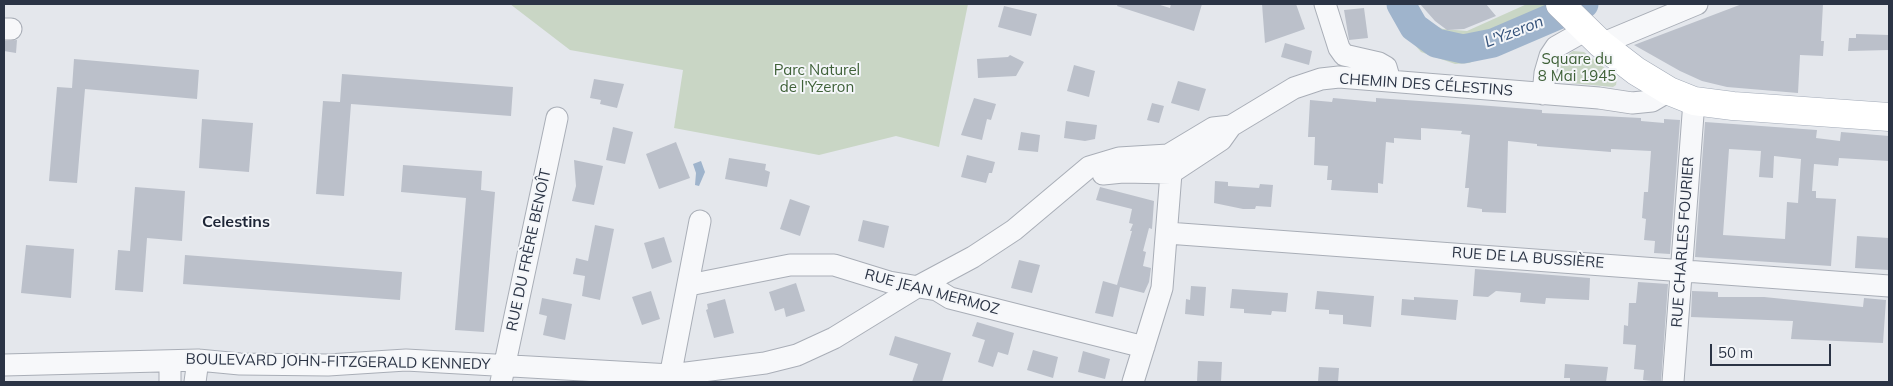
<!DOCTYPE html>
<html>
<head>
<meta charset="utf-8">
<style>
  body { margin:0 }
  #map { position:relative; width:1893px; height:386px; overflow:hidden; background:#e4e7ec; font-family:Mulish,sans-serif }
  canvas { display:block }
  .frame { position:absolute; inset:0; border:5px solid #2b3445; pointer-events:none }
  .scale { position:absolute; left:1710px; top:344px; width:121px; height:22px; box-sizing:border-box; border:2px solid #2b3445; border-top:0; padding-left:6px; font-size:15px; line-height:18px; white-space:nowrap; color:#2b3445; -webkit-text-stroke:4px #f4f6f9; paint-order:stroke }
</style>
</head>
<body>
<div id="map">
<canvas width="1893" height="386"></canvas>
<div class="frame"></div>
<div class="scale">50 m</div>
</div>
<script>
const c = document.querySelector('canvas').getContext('2d');
c.lineJoin = 'round';
function fillPath(path, color) { c.fillStyle = color; c.fill(path, 'evenodd'); }
const shape = rows => new Path2D(rows.map(r => 'M' + r).join(''));
function strokePath(path, color, width, dash) { c.strokeStyle = color; c.lineWidth = width; c.lineCap = dash ? 'butt' : 'round'; c.setLineDash(dash || []); c.stroke(path); }
function write(font, color, halo, rows, align = 'center') {
  c.font = font + ' Mulish,sans-serif'; c.lineWidth = 4; c.setLineDash([]); c.textBaseline = 'middle'; c.strokeStyle = halo; c.fillStyle = color; for (const [text, x, y, turn = 0] of rows) {
    c.save(); c.translate(x, y); c.rotate((+turn || 0) * Math.PI / 180); c.textAlign = isNaN(turn) ? turn : align; if (halo) c.strokeText(text, 0, 0); c.fillText(text, 0, 0); c.restore();
  }
}
fillPath(shape([
  [510,4,968,4,939,147,896,136,819,155,674,128,683,70,570,50],
  [1388,4,1417,4,1422,14,1431,24,1443,29,1467,31,1527,4,1556,4,1574,23,1469,63,1455,64,1421,52,1401,29],
  [1573,51,1584,52,1615,76,1617,78,1616,85,1613,87,1570,83,1563,79,1559,74,1559,65,1563,58]
]), '#c9d6c5');
fillPath(shape([
  [701,161,705,172,699,186,695,185,696,173,693,164]
]), '#9fb4cc');
strokePath(shape([
  [1401,4,1414,27,1436,43,1463,49,1493,43,1584,4]
]), '#9fb4cc', 29);
fillPath(shape([
  [1118,4,1157,4,1170,8,1171,4,1202,4,1194,31,1117,6],
  [1262,4,1296,4,1305,29,1265,43],
  [1420,4,1486,4,1496,16,1464,29,1447,30,1435,21],
  [1742,4,1823,4,1821,41,1824,41,1823,56,1800,55,1798,93,1727,87,1702,81,1680,71,1634,45],
  [1004,6,1037,14,1031,36,998,27],
  [1364,8,1368,38,1349,40,1344,10],
  [1856,34,1889,35,1889,50,1848,51,1849,38,1856,38],
  [17,40,16,53,4,51,4,41],
  [1285,43,1312,51,1309,65,1281,57],
  [1010,55,1024,62,1016,76,978,78,977,59,1008,57],
  [74,59,199,70,197,99,85,89,77,183,49,181,57,87,72,88],
  [1074,65,1095,71,1089,97,1067,91],
  [342,74,513,87,511,116,351,104,344,196,316,194,323,101,340,102],
  [594,79,624,84,617,108,600,104,601,100,590,98],
  [1178,81,1206,89,1199,111,1171,103],
  [974,98,996,104,991,120,987,119,982,140,961,135],
  [1333,98,1376,102,1376,98,1478,105,1542,110,1542,113,1641,118,1641,121,1664,123,1664,119,1680,120,1670,254,1654,253,1655,241,1644,240,1646,219,1642,218,1644,192,1648,192,1651,151,1611,149,1611,152,1537,146,1537,144,1508,141,1506,213,1482,212,1482,209,1467,207,1469,188,1465,188,1470,135,1461,134,1462,131,1421,128,1421,140,1394,138,1394,143,1386,142,1383,184,1378,183,1378,193,1331,190,1332,180,1327,180,1328,166,1314,165,1315,137,1308,137,1310,100,1332,102],
  [1152,103,1164,106,1159,123,1147,120],
  [202,119,253,123,249,172,199,168],
  [1066,121,1097,125,1095,139,1085,141,1064,138],
  [1705,122,1817,130,1816,138,1840,141,1841,132,1889,136,1889,161,1839,158,1838,166,1814,164,1812,191,1816,191,1816,198,1836,199,1831,266,1695,257],
  [1729,149,1761,151,1759,177,1773,178,1774,156,1801,159,1798,203,1787,202,1785,239,1723,235],
  [613,127,633,132,625,164,606,160],
  [1021,132,1040,135,1038,152,1018,150],
  [676,142,690,178,659,189,646,154],
  [967,155,995,162,992,173,989,173,986,183,961,177],
  [729,158,766,164,765,170,770,172,767,187,725,179],
  [574,160,603,166,594,205,572,201,576,186],
  [403,165,482,171,481,190,495,192,484,332,455,330,466,198,401,192],
  [1215,181,1228,182,1228,186,1244,187,1259,188,1260,184,1273,185,1271,207,1256,206,1255,209,1243,209,1214,203],
  [135,187,185,191,182,241,147,238,143,292,115,290,118,250,130,251],
  [1100,187,1154,201,1152,229,1149,228,1143,251,1146,252,1143,266,1151,268,1149,282,1144,293,1120,287,1113,317,1095,313,1103,281,1117,285,1132,231,1130,231,1133,224,1129,223,1132,209,1096,200],
  [790,199,810,206,800,236,780,229],
  [863,220,889,226,884,248,858,241],
  [595,225,614,229,600,300,582,296,585,276,573,274,576,258,588,261],
  [1857,236,1889,238,1889,270,1855,268],
  [664,237,672,262,652,269,644,243],
  [26,245,74,249,71,298,21,293],
  [185,255,402,272,400,300,183,284],
  [1019,260,1040,265,1032,293,1011,288],
  [1475,269,1590,278,1589,300,1546,298,1545,304,1520,302,1521,293,1496,291,1488,297,1473,296],
  [1638,282,1668,284,1661,382,1643,380,1644,370,1634,369,1636,345,1623,344,1624,325,1628,326,1629,303,1636,303],
  [796,283,805,311,786,317,784,308,775,311,769,292],
  [1191,286,1206,287,1204,316,1185,314,1186,299,1190,300],
  [1232,289,1288,293,1286,312,1272,311,1271,315,1258,314,1244,313,1244,309,1230,308],
  [651,291,660,319,642,325,632,297],
  [1317,291,1374,296,1371,327,1343,324,1343,315,1329,314,1329,310,1315,309],
  [1692,291,1718,292,1718,297,1764,297,1863,307,1864,298,1886,300,1883,343,1791,339,1793,321,1691,317],
  [1414,297,1458,300,1456,320,1401,315,1402,299,1414,300],
  [542,298,572,304,565,340,543,335,547,316,539,314],
  [725,299,734,333,714,338,706,310,708,309,707,304],
  [977,322,1014,333,1008,355,998,352,993,367,978,362,985,340,972,336],
  [895,336,951,353,942,382,912,382,918,364,889,355],
  [1033,350,1058,357,1053,378,1027,370],
  [1083,351,1110,359,1105,379,1078,372],
  [1198,361,1222,362,1221,382,1197,382],
  [1565,364,1608,367,1606,382,1570,382,1570,378,1564,378],
  [1319,367,1339,368,1338,382,1318,382]
]), '#bbc0ca');
const minor = shape([
  [1325,4,1339,48,1344,55,1379,63,1386,67,1390,81],
  [4,29,11,29],
  [1601,44,1697,4],
  [1543,94,1545,73,1550,56,1556,47,1586,30],
  [1103,174,1123,172,1171,173,1221,140,1231,126,1294,88,1321,79,1339,77,1599,98,1632,103,1652,101,1669,91],
  [1167,233,1889,286],
  [689,285,790,265,834,265,889,282,937,290,950,298,1144,347],
  [4,365,198,360,240,364,328,365,406,360,671,375,765,363,797,355,834,338,917,287,973,257,1014,230,1089,167,1119,158,1168,155,1213,128,1231,126],
  [170,382,170,361],
  [195,382,198,360],
  [501,382,557,118],
  [669,382,700,221],
  [1133,382,1162,288,1171,173,1169,160],
  [1673,382,1694,101]
]);
const major = shape([
  [1560,4,1601,44,1636,71,1669,91,1694,101,1733,106,1889,117]
]);
strokePath(minor, '#a9aeb7', 23);
strokePath(major, '#a3abb8', 29);
strokePath(minor, '#f7f8fa', 21);
strokePath(major, '#fff', 28);
write('15px', '#3f6138', '#f4f6f9', [
  ["Square du",1577,59],
  ["8 Mai 1945",1577,76],
  ["Parc Naturel",817,70],
  ["de l'Yzeron",817,87]
]);
write('15px', '#2b3445', '#f4f6f9', [
  ["CHEMIN DES CÉLESTINS",1426,85,4],
  ["RUE CHARLES FOURIER",1683,242,-86],
  ["RUE DU FRÈRE BENOÎT",529,250,-78],
  ["RUE DE LA BUSSIÈRE",1528,258,4],
  ["RUE JEAN MERMOZ",932,292,15],
  ["BOULEVARD JOHN-FITZGERALD KENNEDY",338,362,1]
]);
write('italic 16px', '#34527a', '#f4f6f9', [
  ["L'Yzeron",1514,32,-21]
]);
write('bold 16px', '#1d2536', '#f4f6f9', [
  ["Celestins",236,222]
]);
</script>
</body>
</html>
